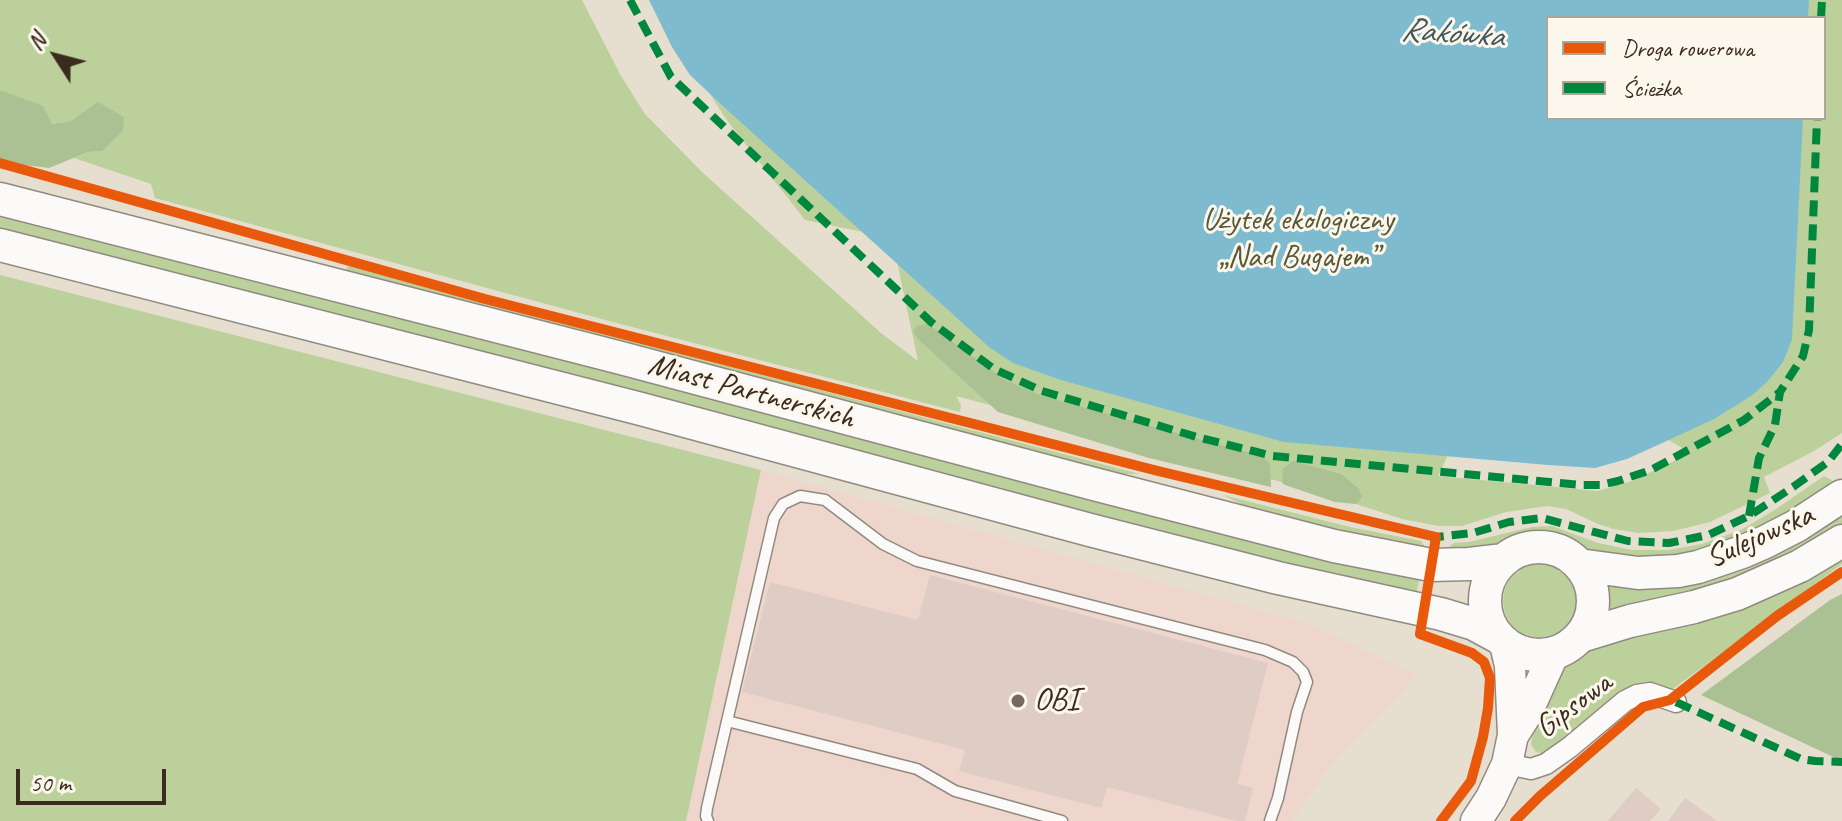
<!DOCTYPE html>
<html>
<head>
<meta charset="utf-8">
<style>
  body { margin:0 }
  #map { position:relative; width:1842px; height:821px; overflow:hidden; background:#e6dece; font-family:Caveat,sans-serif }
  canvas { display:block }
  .legend { position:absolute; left:1546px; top:16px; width:280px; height:104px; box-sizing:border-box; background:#fbf7ec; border:2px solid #aea59a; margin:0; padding:10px 14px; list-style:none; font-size:24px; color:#3b2a1e }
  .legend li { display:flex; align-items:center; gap:16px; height:40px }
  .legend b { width:40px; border:2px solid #aea59a }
  .north { position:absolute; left:16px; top:16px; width:80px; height:80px; -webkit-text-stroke:6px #fbf7ec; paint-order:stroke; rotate:306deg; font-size:22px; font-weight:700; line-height:32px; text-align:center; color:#3b2a1e }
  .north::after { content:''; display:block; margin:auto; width:28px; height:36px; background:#3b2a1e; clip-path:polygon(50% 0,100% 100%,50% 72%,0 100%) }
  .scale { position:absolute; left:16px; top:769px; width:150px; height:36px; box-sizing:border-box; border:4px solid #3b2a1e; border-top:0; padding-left:10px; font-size:24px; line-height:28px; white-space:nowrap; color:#3b2a1e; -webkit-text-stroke:6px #fbf7ec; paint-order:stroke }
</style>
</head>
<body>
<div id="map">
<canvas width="1842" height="821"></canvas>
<ul class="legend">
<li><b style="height:10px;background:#e8590c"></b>Droga rowerowa</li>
<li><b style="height:10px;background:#00873e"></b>Ścieżka</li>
</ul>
<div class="north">N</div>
<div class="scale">50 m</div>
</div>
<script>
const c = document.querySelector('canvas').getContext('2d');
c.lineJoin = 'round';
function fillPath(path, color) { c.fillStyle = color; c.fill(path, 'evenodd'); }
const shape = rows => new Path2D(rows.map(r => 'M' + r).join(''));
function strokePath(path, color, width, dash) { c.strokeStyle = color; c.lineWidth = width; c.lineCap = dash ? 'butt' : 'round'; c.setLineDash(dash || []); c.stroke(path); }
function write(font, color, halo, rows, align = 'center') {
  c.font = font + ' Caveat,sans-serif'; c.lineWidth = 6; c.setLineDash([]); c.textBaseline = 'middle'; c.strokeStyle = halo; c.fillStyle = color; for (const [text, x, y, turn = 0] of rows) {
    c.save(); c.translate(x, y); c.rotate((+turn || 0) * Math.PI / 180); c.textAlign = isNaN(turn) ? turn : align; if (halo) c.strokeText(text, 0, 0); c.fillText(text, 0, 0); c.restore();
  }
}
fillPath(shape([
  [761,470,1309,624,1417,675,1325,772,1292,821,686,821]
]), '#efd6cd');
fillPath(shape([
  [0,0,582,0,621,76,645,114,702,172,881,333,918,361,892,238,805,220,726,119,650,0,1842,0,1842,433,1814,451,1764,477,1770,493,1710,522,1673,531,1639,533,1614,529,1598,524,1566,509,1547,506,1506,512,1462,526,1439,526,1402,519,1356,504,1357,502,956,396,961,405,960,412,609,321,155,198,151,184,74,158,88,152,102,151,98,103,71,121,52,124,0,90],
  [1548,18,1824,18,1824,118,1548,118],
  [1474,400,1617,410,1691,453,1632,481,1598,491,1438,476],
  [0,211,1420,576,1416,595,1332,577,0,232],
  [348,265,613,336,1140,474,1105,474,345,273],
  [0,275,761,470,686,821,0,821],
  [1824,476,1833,481,1833,486,1729,546,1653,561,1590,553,1552,534,1536,533,1519,536,1495,547,1449,552,1450,546,1454,543,1469,542,1532,527,1552,526,1598,543,1632,550,1669,550,1702,544,1741,530,1776,509],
  [1223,495,1350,527,1421,541,1424,545,1424,550,1259,513],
  [1842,509,1842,527,1727,586,1606,612,1605,581],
  [1842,554,1842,564,1670,691,1659,684,1644,682,1625,690,1546,754,1536,752,1531,745,1533,732,1551,683,1559,671,1585,650],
  '1503 601a37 37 0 1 1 74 0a37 37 0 1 1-74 0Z'
]), '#bcd09b');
fillPath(shape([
  [0,90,43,106,52,124,71,121,98,102,124,117,123,131,102,151,88,152,49,168,25,165,0,158],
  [928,324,1005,380,1042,396,1261,456,1270,463,1271,487,1149,458,998,412,919,340,913,332,917,326],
  [1293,461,1341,474,1358,488,1362,497,1356,504,1335,502,1285,485,1282,483,1283,469],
  [1842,594,1842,761,1701,695,1830,600]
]), '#abc194');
fillPath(shape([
  [649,0,1809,0,1808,18,1548,18,1548,118,1803,118,1792,340,1783,362,1767,382,1751,396,1714,419,1660,444,1627,459,1595,468,1548,465,1284,442,1061,380,1013,363,989,347,723,106,690,75,672,47]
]), '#7ebbcf');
fillPath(shape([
  [930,575,1268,663,1237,784,1253,788,1245,821,1237,821,1107,787,1101,808,959,771,965,750,742,692,770,582,918,620],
  [1636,788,1661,809,1650,821,1608,821],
  [1685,798,1717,821,1668,821]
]), '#dfccc5');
const service = shape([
  [727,721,917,769,955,791,1062,821],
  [708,821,706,816,707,808,774,518,783,504,800,496,825,500,883,544,917,561,1265,650,1293,662,1303,672,1307,682,1297,712,1278,798,1270,821]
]);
const minor = shape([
  [1507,764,1531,769,1546,764,1570,747,1625,701,1637,695,1650,693,1676,702]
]);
const secondary = shape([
  [1514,734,1526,715,1554,653],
  [1476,821,1491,798,1507,764,1513,735,1510,666,1505,644]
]);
const primary = shape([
  [0,199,621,358,1094,484,1334,546,1431,565,1469,564,1504,560],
  [0,245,641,409,1090,530,1278,578,1441,614,1474,624,1498,637],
  '1485 601a54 54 0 1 1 108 0a54 54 0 1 1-108 0Z',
  [1579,565,1638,573,1678,571,1698,567,1742,552,1765,542,1796,526,1842,496],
  [1581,636,1630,621,1694,607,1737,594,1800,566,1842,541]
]);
strokePath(service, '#918a80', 13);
strokePath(minor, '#918a80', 23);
strokePath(secondary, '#918a80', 33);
strokePath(primary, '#918a80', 35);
strokePath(service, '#fbfaf8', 10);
strokePath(minor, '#fbfaf8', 20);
strokePath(secondary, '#fbfaf8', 30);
strokePath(primary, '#fbfaf8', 32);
strokePath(shape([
  [630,0,671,77,931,322,994,369,1042,391,1197,437,1273,456,1582,485,1601,485,1618,481,1651,470,1744,420,1780,392],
  [1821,18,1822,0],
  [1749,516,1759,458,1775,425,1780,392,1803,356,1809,330,1817,118],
  [1428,535,1436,537,1473,533,1509,522,1542,518,1628,541,1669,543,1708,535,1749,516,1793,487,1828,462,1842,444],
  [1676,702,1801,759,1815,761,1842,762]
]), '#00873e', 8, [16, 8]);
strokePath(shape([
  [0,163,485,299,1158,471,1436,537,1420,634,1472,653,1484,662,1490,678,1488,708,1483,737,1471,781,1441,821],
  [1515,821,1540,796,1643,707,1670,700,1777,616,1842,572]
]), '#e8590c', 10);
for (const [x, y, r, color] of [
  [1018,701,8,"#77695c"]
]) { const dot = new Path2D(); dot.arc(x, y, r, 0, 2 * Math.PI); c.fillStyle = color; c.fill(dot); strokePath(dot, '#fbf7ec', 3); }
write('32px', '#585837', '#fbf7ec', [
  ["Użytek ekologiczny",1298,221],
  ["„Nad Bugajem”",1298,258]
]);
write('32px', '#3b2a1e', '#fbf7ec', [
  ["Miast Partnerskich",751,392,15],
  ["Sulejowska",1760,537,-24],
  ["Gipsowa",1574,706,-37]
]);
write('32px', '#3b2a1e', '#fbf7ec', [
  ["OBI",1034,701]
], 'left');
write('italic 34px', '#43585c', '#fbf7ec', [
  ["Rakówka",1452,34,4]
]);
</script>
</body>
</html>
